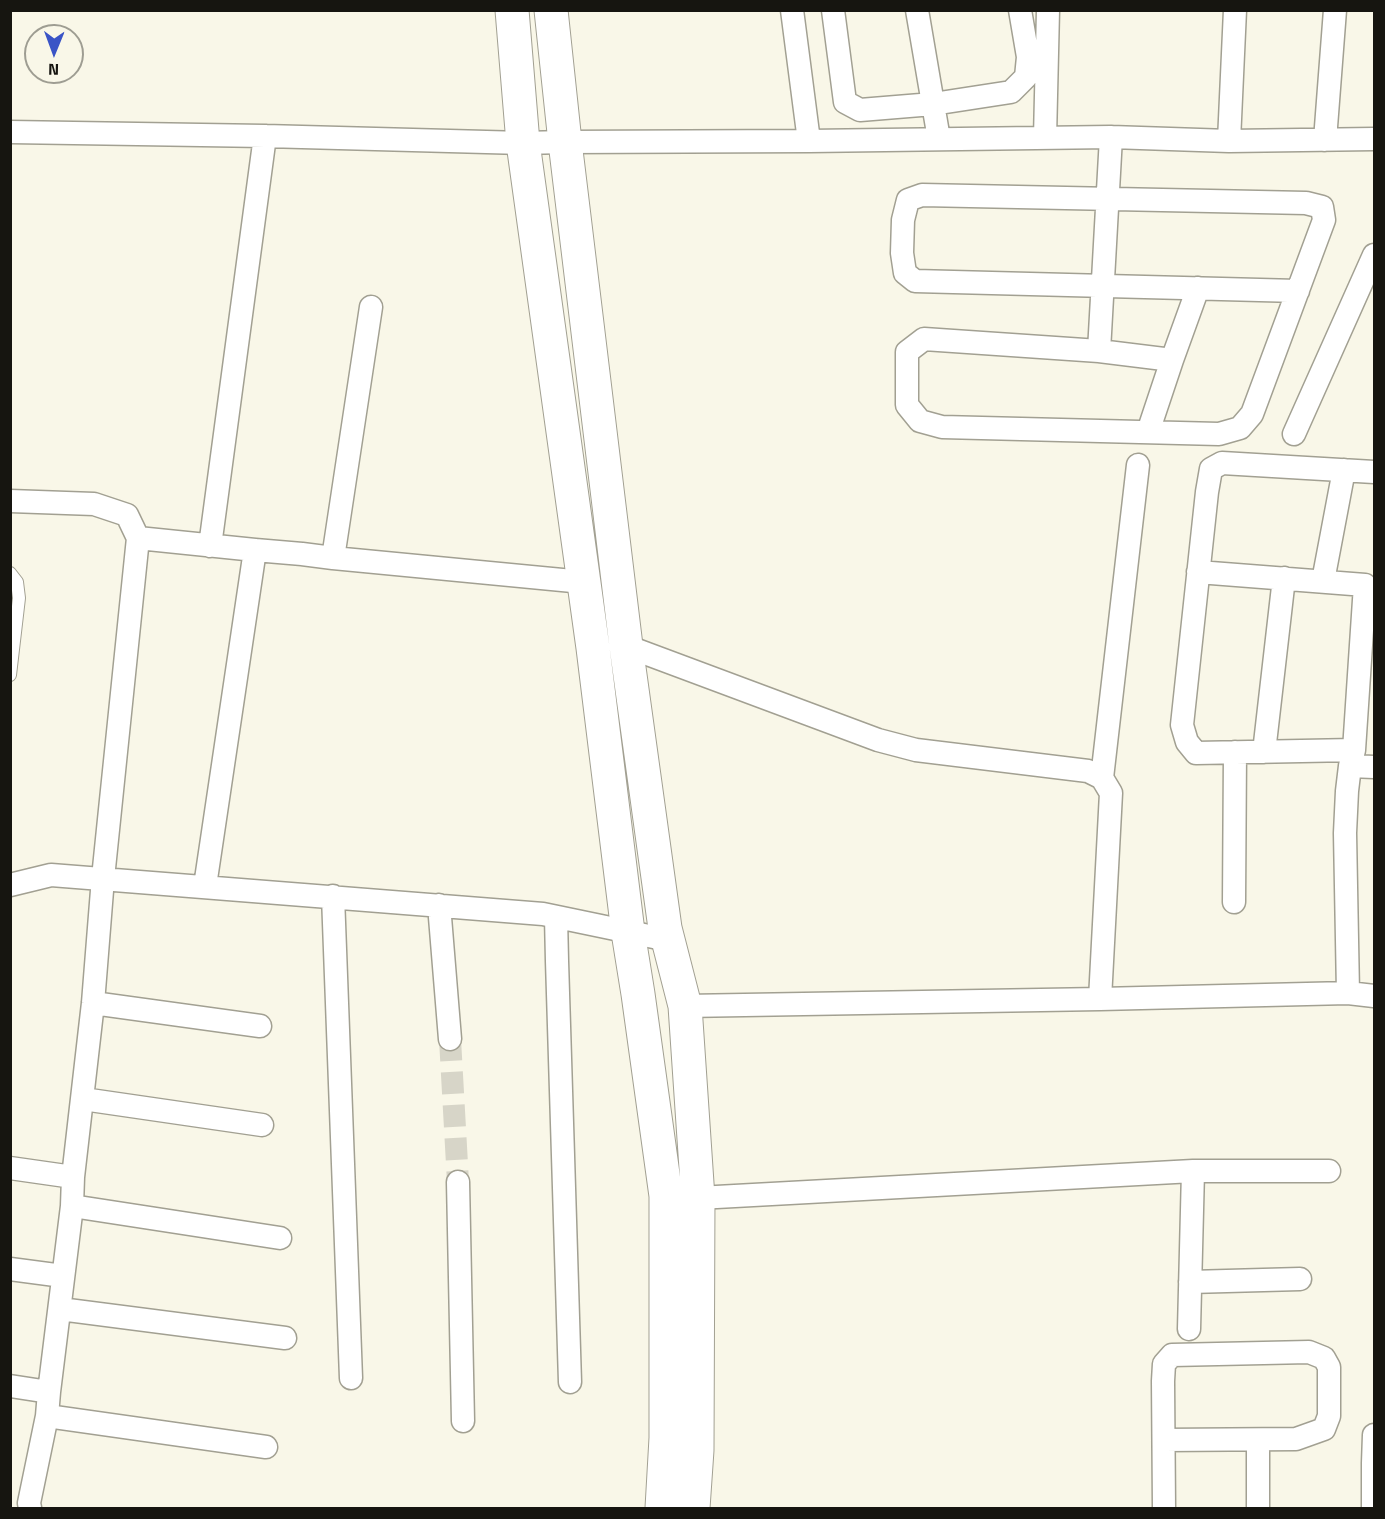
<!DOCTYPE html>
<html>
<head>
<meta charset="utf-8">
<style>
  body { margin:0 }
  #map { position:relative; width:1385px; height:1519px; overflow:hidden; background:#f9f7e8; font-family:"Titillium Web",sans-serif }
  canvas { display:block }
  .frame { position:absolute; inset:0; border:12px solid #161510; pointer-events:none }
  .north { position:absolute; left:24px; top:24px; width:60px; height:60px; box-sizing:border-box; background:#f9f7e8; border:2px solid #9e9d92; border-radius:50%; rotate:181deg; font-size:16px; font-weight:700; line-height:24px; text-align:center; color:#161510 }
  .north::after { content:''; display:block; margin:auto; width:21px; height:27px; background:#3a54c6; clip-path:polygon(50% 0,100% 100%,50% 72%,0 100%) }
</style>
</head>
<body>
<div id="map">
<canvas width="1385" height="1519"></canvas>
<div class="frame"></div>
<div class="north">N</div>
</div>
<script>
const c = document.querySelector('canvas').getContext('2d');
c.lineJoin = 'round';
const shape = rows => new Path2D(rows.map(r => 'M' + r).join(''));
function strokePath(path, color, width, dash) { c.strokeStyle = color; c.lineWidth = width; c.lineCap = dash ? 'butt' : 'round'; c.setLineDash(dash || []); c.stroke(path); }
strokePath(shape([
  [450,1039,458,1182]
]), '#d7d5c8', 22, [22, 11]);
const lane = shape([
  [10,573,17,582,19,598,10,675]
]);
const street = shape([
  [792,10,809,141],
  [833,10,845,102,860,110,933,104,1011,92,1026,77,1028,57,1020,10],
  [917,10,939,139],
  [10,132,265,136,523,143,565,142,809,141,1111,137,1229,141,1374,139],
  [1045,138,1048,10],
  [1325,140,1335,10],
  [1229,141,1235,10],
  [1099,351,1111,137],
  [1172,360,1198,288],
  [1148,432,1172,360,1099,351,924,339,907,352,907,405,920,421,942,427,1219,434,1240,428,1252,414,1324,220,1322,207,1306,203,922,195,908,200,903,220,902,253,905,273,915,281,1298,291],
  [1294,434,1374,255],
  [10,501,94,504,127,515,138,538],
  [210,546,265,136],
  [333,558,583,582],
  [1198,572,1365,585,1354,750,1350,766,1347,791,1345,833,1348,993],
  [1323,581,1344,470],
  [626,646,878,740,916,750,1088,771,1102,778,1111,793,1100,999],
  [1354,750,1196,753,1187,742,1182,725,1207,492,1211,469,1222,463,1374,472],
  [1264,752,1284,578],
  [1350,766,1374,767],
  [1102,778,1138,465],
  [10,885,51,875,543,914,668,940],
  [205,886,255,550],
  [333,896,351,1378],
  [1234,902,1235,752],
  [439,905,450,1039],
  [556,917,557,961,570,1382],
  [93,1003,260,1026],
  [685,1006,1100,999,1348,993,1374,996],
  [83,1099,262,1125],
  [10,1168,73,1177],
  [458,1182,463,1421],
  [698,1198,1193,1171,1329,1171],
  [72,1206,280,1238],
  [10,1269,63,1276],
  [1190,1282,1300,1279],
  [60,1309,285,1338],
  [1189,1329,1193,1171],
  [10,1386,49,1392],
  [47,1416,266,1447],
  [1164,1440,1296,1439,1324,1429,1329,1416,1329,1367,1324,1358,1309,1352,1172,1355,1164,1364,1163,1381,1164,1508],
  [1258,1440,1258,1508],
  [30,1508,29,1503,47,1416,49,1392,72,1206,73,1177,93,1003,103,878,138,538,255,550,302,554,333,558,371,307],
  [1373,1508,1373,1463,1374,1435]
]);
const secondary = shape([
  [512,10,523,143,593,648,628,932,638,994,666,1196,666,1438,662,1508],
  [551,10,565,142,626,646,665,928,685,1006,698,1198,697,1450,693,1508]
]);
strokePath(lane, '#a2a092', 14);
strokePath(street, '#a2a092', 25);
strokePath(secondary, '#a2a092', 35);
strokePath(lane, '#fff', 12);
strokePath(street, '#fff', 22);
strokePath(secondary, '#fff', 33);
</script>
</body>
</html>
